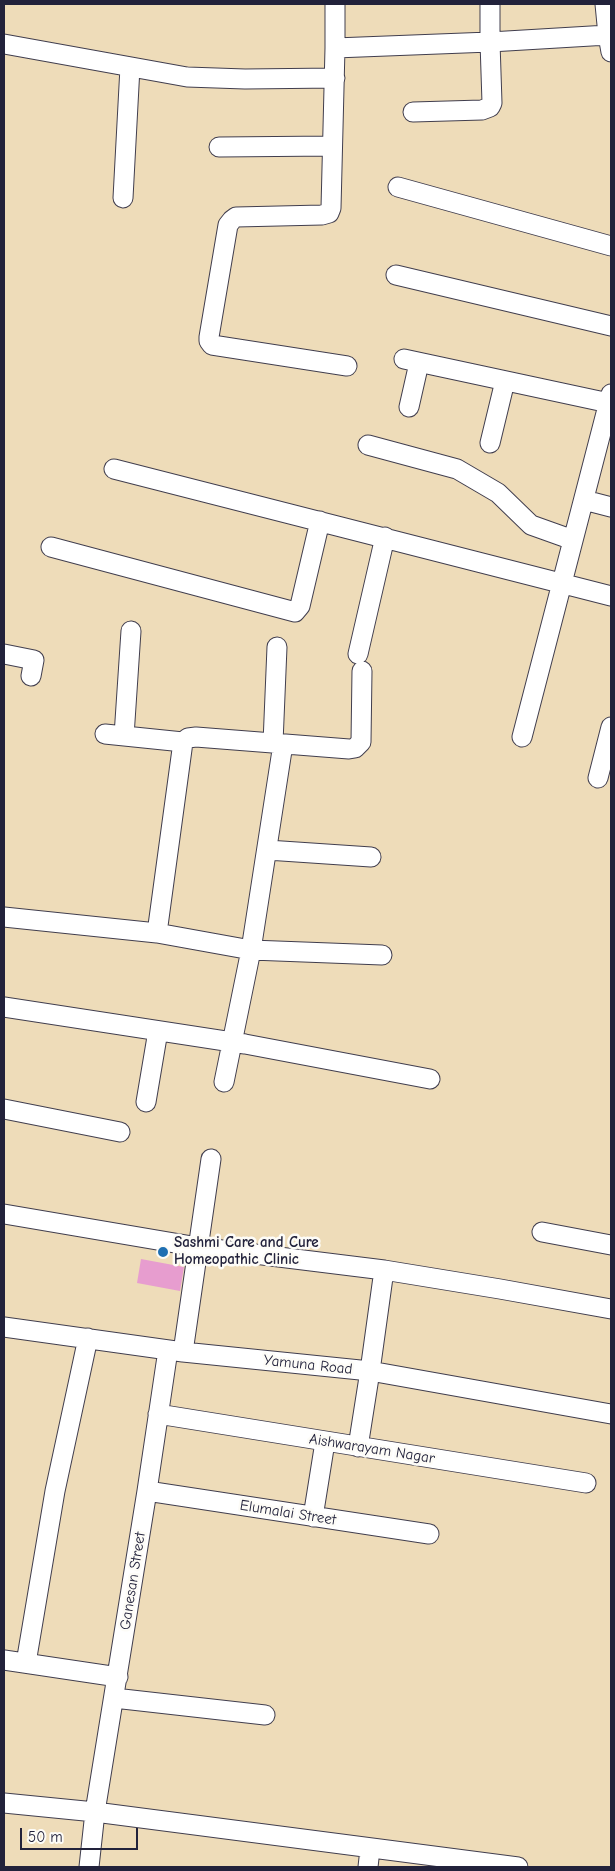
<!DOCTYPE html>
<html>
<head>
<meta charset="utf-8">
<style>
  body { margin:0 }
  #map { position:relative; width:615px; height:1871px; overflow:hidden; background:#eedcb9; font-family:"Comic Neue",sans-serif }
  canvas { display:block }
  .frame { position:absolute; inset:0; border:5px solid #22223b; pointer-events:none }
  .scale { position:absolute; left:20px; top:1828px; width:118px; height:22px; box-sizing:border-box; border:2px solid #22223b; border-top:0; padding-left:6px; font-size:15px; line-height:18px; white-space:nowrap; color:#22223b; -webkit-text-stroke:4px #fdfcf7; paint-order:stroke }
</style>
</head>
<body>
<div id="map">
<canvas width="615" height="1871"></canvas>
<div class="frame"></div>
<div class="scale">50 m</div>
</div>
<script>
const c = document.querySelector('canvas').getContext('2d');
c.lineJoin = 'round';
function fillPath(path, color) { c.fillStyle = color; c.fill(path, 'evenodd'); }
const shape = rows => new Path2D(rows.map(r => 'M' + r).join(''));
function strokePath(path, color, width, dash) { c.strokeStyle = color; c.lineWidth = width; c.lineCap = dash ? 'butt' : 'round'; c.setLineDash(dash || []); c.stroke(path); }
function write(font, color, halo, rows, align = 'center') {
  c.font = font + ' "Comic Neue",sans-serif'; c.lineWidth = 5; c.setLineDash([]); c.textBaseline = 'middle'; c.strokeStyle = halo; c.fillStyle = color; for (const [text, x, y, turn = 0] of rows) {
    c.save(); c.translate(x, y); c.rotate((+turn || 0) * Math.PI / 180); c.textAlign = isNaN(turn) ? turn : align; if (halo) c.strokeText(text, 0, 0); c.fillText(text, 0, 0); c.restore();
  }
}
fillPath(shape([
  [141,1259,184,1267,180,1291,137,1283]
]), '#e79dcf');
const minor = shape([
  [335,4,335,48,331,208,329,213,322,215,236,217,232,220,228,225,209,337,209,341,212,345,347,366],
  [490,4,490,42,608,35],
  [605,4,608,35,611,52],
  [4,44,187,77,245,79,335,78],
  [335,48,490,42,492,103,490,107,482,110,413,112],
  [219,147,332,146],
  [398,187,611,246],
  [123,198,130,67],
  [396,275,611,326],
  [404,359,609,403],
  [409,407,419,363],
  [490,443,505,381],
  [368,445,457,469,498,493,531,525,573,540],
  [114,469,611,596],
  [584,500,611,507],
  [51,547,295,612,300,606,320,521],
  [4,654,34,660,31,676],
  [358,654,385,537],
  [105,734,183,742],
  [124,736,131,631],
  [522,737,611,394],
  [273,743,277,647],
  [598,778,611,727],
  [267,850,371,857],
  [4,917,157,933,251,950,382,955],
  [157,933,183,742,188,738,196,737,349,749,355,748,361,742,362,671],
  [4,1007,245,1044,430,1079],
  [224,1082,251,950,283,744],
  [146,1102,158,1031],
  [4,1109,120,1132],
  [4,1214,198,1247,384,1270,500,1289,611,1309],
  [542,1232,611,1245],
  [4,1327,183,1352,370,1371,611,1414],
  [183,1352,211,1159],
  [158,1414,586,1483],
  [358,1447,370,1371,384,1270],
  [147,1491,429,1534],
  [313,1517,325,1442],
  [4,1660,118,1677],
  [26,1663,55,1491,88,1338],
  [114,1698,265,1715],
  [4,1803,95,1812,518,1867],
  [89,1867,95,1812,147,1491,168,1350],
  [368,1867,370,1849]
]);
strokePath(minor, '#413e4e', 21);
strokePath(minor, '#fff', 19);
for (const [x, y, r, color] of [
  [163,1252,6,"#1f6fb2"]
]) { const dot = new Path2D(); dot.arc(x, y, r, 0, 2 * Math.PI); c.fillStyle = color; c.fill(dot); strokePath(dot, '#fdfcf7', 2); }
write('bold 15px', '#22223b', '#fdfcf7', [
  ["Sashmi Care and Cure",174,1243],
  ["Homeopathic Clinic",174,1260]
], 'left');
write('15px', '#22223b', '#fdfcf7', [
  ["Yamuna Road",308,1365,6],
  ["Aishwarayam Nagar",372,1449,9],
  ["Elumalai Street",288,1513,9],
  ["Ganesan Street",133,1581,-81]
]);
</script>
</body>
</html>
